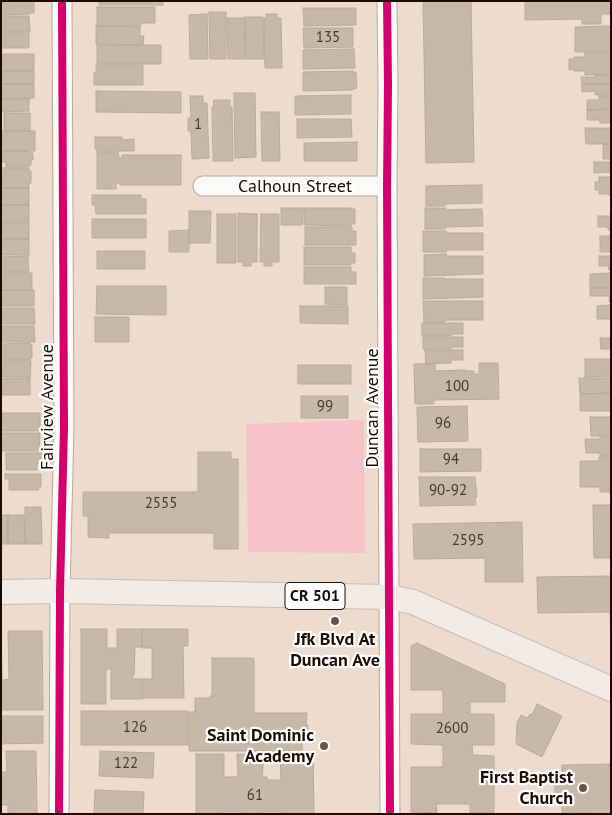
<!DOCTYPE html>
<html>
<head>
<meta charset="utf-8">
<style>
  body { margin:0 }
  #map { position:relative; width:612px; height:815px; overflow:hidden; background:#eddbcd; font-family:"PT Sans",sans-serif }
  canvas { display:block }
  .frame { position:absolute; inset:0; border:2px solid #1d0b00; pointer-events:none }
</style>
</head>
<body>
<div id="map">
<canvas width="612" height="815"></canvas>
<div class="frame"></div>
</div>
<script>
const c = document.querySelector('canvas').getContext('2d');
c.lineJoin = 'round';
function fillPath(path, color) { c.fillStyle = color; c.fill(path, 'evenodd'); }
const shape = rows => new Path2D(rows.map(r => 'M' + r).join(''));
function strokePath(path, color, width, dash) { c.strokeStyle = color; c.lineWidth = width; c.lineCap = dash ? 'butt' : 'round'; c.setLineDash(dash || []); c.stroke(path); }
function write(font, color, halo, rows, align = 'center') {
  c.font = font + ' "PT Sans",sans-serif'; c.lineWidth = 4.5; c.setLineDash([]); c.textBaseline = 'middle'; c.strokeStyle = halo; c.fillStyle = color; for (const [text, x, y, turn = 0] of rows) {
    c.save(); c.translate(x, y); c.rotate((+turn || 0) * Math.PI / 180); c.textAlign = isNaN(turn) ? turn : align; if (halo) c.strokeText(text, 0, 0); c.fillText(text, 0, 0); c.restore();
  }
}
fillPath(shape([
  [364,420,365,553,248,552,246,424]
]), '#f6c2c8');
const building = shape([
  [1,1,34,1,34,13,30,13,30,14,1,15,1,1],
  [99,1,163,1,163,5,99,5,99,1],
  [423,1,471,1,474,162,426,163,423,1],
  [525,1,611,1,611,14,601,14,601,24,582,24,582,19,525,20,525,1],
  [97,7,155,7,155,23,141,23,141,26,97,26,97,7],
  [303,8,356,8,356,25,304,26,303,8],
  [209,12,226,12,226,59,210,59,209,12],
  [207,14,208,59,190,59,189,15,207,14],
  [266,14,277,14,277,18,281,18,282,68,265,68,264,18,266,18,266,14],
  [1,16,29,16,30,32,1,32,1,16],
  [245,17,263,17,264,59,246,59,245,17],
  [227,18,244,18,245,59,228,59,227,18],
  [96,26,140,27,140,36,144,36,143,45,96,44,96,26],
  [611,26,611,52,575,52,575,27,611,26],
  [303,28,353,28,353,47,304,48,303,28],
  [1,33,29,33,29,48,1,48,1,33],
  [97,45,161,45,161,64,97,64,97,45],
  [354,49,355,68,303,69,303,50,354,49],
  [585,53,611,53,611,74,585,75,585,71,574,71,574,69,569,70,569,59,574,59,574,57,585,57,585,53],
  [1,54,34,54,34,71,1,71,1,54],
  [96,65,143,65,143,85,94,85,94,73,96,73,96,65],
  [1,71,34,71,34,84,1,84,1,71],
  [353,71,353,73,356,72,357,88,353,89,353,90,303,91,303,72,353,71],
  [595,75,611,75,611,84,582,84,581,77,595,77,595,75],
  [1,84,34,84,34,98,1,99,1,84],
  [582,84,611,84,611,95,595,95,595,91,582,92,582,84],
  [96,91,181,92,181,113,96,112,96,91],
  [234,93,255,93,256,157,235,158,234,93],
  [351,95,351,114,295,115,295,96,351,95],
  [190,96,203,96,203,103,207,103,209,158,192,159,191,131,188,131,188,118,191,118,190,96],
  [599,96,611,96,611,109,587,110,587,100,599,100,599,96],
  [1,99,29,99,29,111,1,112,1,99],
  [214,100,230,100,230,107,232,107,233,161,213,161,212,107,213,108,214,100],
  [611,109,611,123,600,123,599,120,587,120,587,110,611,109],
  [261,112,279,112,280,161,262,161,261,112],
  [4,113,30,113,30,131,4,131,4,113],
  [297,119,351,119,352,137,297,138,297,119],
  [585,128,611,128,611,144,586,144,585,128],
  [1,131,35,131,35,151,1,151,1,131],
  [95,137,122,137,122,140,134,139,134,151,97,151,97,149,95,149,95,137],
  [357,142,357,161,304,161,304,143,357,142],
  [603,144,611,144,611,159,603,159,603,144],
  [1,151,29,151,29,153,33,153,33,160,31,160,31,165,29,165,29,167,6,167,6,162,1,162,1,151],
  [97,152,118,152,119,158,122,158,122,155,181,155,181,185,120,185,120,183,116,183,116,189,97,189,97,152],
  [594,162,611,162,611,176,610,172,594,173,594,162],
  [1,168,29,168,29,171,31,171,31,183,29,183,29,188,1,188,1,168],
  [599,177,611,177,611,195,609,195,608,194,599,194,599,190,595,190,595,182,599,182,599,177],
  [482,185,482,203,445,204,445,206,426,206,426,186,482,185],
  [1,188,29,188,29,205,1,205,1,188],
  [92,195,141,195,141,199,146,199,146,214,96,214,95,205,92,205,92,195],
  [1,205,29,205,29,221,1,221,1,205],
  [281,208,303,208,302,225,281,225,281,208],
  [304,208,351,208,351,209,355,209,355,224,351,224,351,226,304,225,304,208],
  [425,208,446,208,446,210,482,209,483,226,445,227,445,229,425,229,425,208],
  [189,211,211,211,210,243,189,243,189,211],
  [238,213,257,214,257,262,251,262,251,266,243,266,243,262,238,262,238,213],
  [217,214,236,214,236,263,217,263,217,214],
  [261,214,279,214,279,262,272,262,272,266,264,266,264,262,260,262,261,214],
  [598,216,611,216,611,230,608,230,608,227,598,227,598,216],
  [92,219,146,219,146,238,92,238,92,219],
  [1,222,29,222,29,239,1,239,1,222],
  [305,227,352,227,352,231,356,231,356,245,305,245,305,227],
  [189,230,189,252,169,252,169,231,189,230],
  [423,231,446,231,446,233,483,233,483,250,446,250,446,252,423,252,423,231],
  [600,236,611,236,611,252,600,252,600,236],
  [1,239,29,239,29,255,1,255,1,239],
  [304,247,351,247,351,253,355,253,355,263,351,263,351,265,304,265,304,247],
  [97,251,145,251,145,269,97,269,97,251],
  [446,254,446,256,483,256,483,274,424,276,424,255,446,254],
  [28,256,29,272,1,272,1,257,28,256],
  [599,256,611,256,611,270,609,270,608,266,599,266,599,256],
  [304,267,351,267,351,272,356,272,356,284,304,284,304,267],
  [1,273,32,273,32,290,1,290,1,273],
  [611,273,611,288,590,288,590,274,611,273],
  [423,278,445,278,445,279,483,279,483,297,423,299,423,278],
  [97,286,166,286,166,315,96,314,97,286],
  [325,287,347,287,347,305,325,304,325,287],
  [590,288,611,288,611,302,609,302,609,296,590,296,590,288],
  [1,290,34,290,34,306,1,306,1,290],
  [423,301,483,301,483,320,446,320,445,322,424,323,423,301],
  [611,305,611,319,597,319,597,306,611,305],
  [300,306,348,306,348,324,300,323,300,306],
  [1,308,34,308,35,324,1,324,1,308],
  [95,317,129,317,129,342,95,342,95,317],
  [422,323,463,323,463,334,451,334,451,336,422,336,422,323],
  [1,326,34,326,35,342,1,342,1,326],
  [423,337,463,337,463,347,451,347,451,349,423,349,423,337],
  [600,338,611,338,611,349,601,349,600,338],
  [30,343,30,345,32,345,32,358,30,358,30,360,1,360,1,344,30,343],
  [425,350,463,350,463,360,451,360,451,363,426,364,425,350],
  [585,359,611,359,611,376,585,377,585,359],
  [1,361,31,361,30,377,1,377,1,361],
  [435,363,435,371,465,370,465,371,474,371,474,374,479,374,479,363,498,363,499,399,434,400,434,404,415,404,414,364,435,363],
  [298,365,351,365,351,384,298,384,298,365],
  [30,378,30,395,1,395,1,379,30,378],
  [579,378,611,378,611,393,580,394,579,378],
  [611,393,611,411,580,411,580,394,611,393],
  [301,396,348,396,348,418,301,418,301,396],
  [467,406,468,441,418,442,417,407,467,406],
  [1,413,40,413,40,431,1,431,1,413],
  [590,417,611,417,611,436,591,436,590,417],
  [1,433,40,433,39,451,1,451,1,433],
  [600,437,611,437,611,456,600,456,600,453,586,453,585,439,600,439,600,437],
  [420,449,481,449,481,471,420,472,420,449],
  [198,452,231,452,231,459,238,459,238,549,214,549,214,533,109,533,109,538,88,537,88,516,83,516,83,492,198,492,198,452],
  [6,453,43,453,43,464,37,463,37,470,6,470,6,453],
  [599,457,611,457,611,492,600,492,600,487,580,487,580,461,599,461,599,457],
  [5,474,41,474,41,487,38,487,39,490,9,490,9,479,5,479,5,474],
  [419,477,475,477,477,497,475,497,476,505,420,506,419,477],
  [593,505,611,505,611,558,594,558,593,505],
  [25,507,41,507,42,544,25,544,25,507],
  [1,515,8,515,8,544,1,544,1,515],
  [8,515,24,515,25,544,8,544,8,515],
  [522,522,523,582,485,582,485,558,414,559,413,524,522,522],
  [611,576,611,639,610,612,538,613,537,577,611,576],
  [81,629,107,629,107,648,117,648,117,629,142,629,142,647,135,647,134,675,132,675,133,679,143,679,143,699,111,699,111,669,106,669,106,704,81,704,81,629],
  [142,629,188,629,188,646,183,646,184,698,142,698,142,679,152,679,152,648,142,648,142,629],
  [1,631,2,680,9,679,8,631,42,631,43,710,1,710,1,631],
  [417,643,505,684,505,702,470,702,470,714,494,714,494,745,472,745,473,755,494,756,494,813,470,813,470,804,436,804,437,813,411,812,411,767,443,767,443,745,411,744,411,714,443,714,443,690,411,690,411,646,417,643],
  [212,658,254,658,254,713,307,713,306,725,308,725,308,736,302,736,302,751,189,751,189,712,195,712,195,698,210,698,210,696,212,695,212,658],
  [537,704,562,716,542,757,516,744,517,723,521,715,528,718,530,714,532,715,537,704],
  [81,711,188,711,188,745,81,745,81,711],
  [1,716,43,716,43,743,1,744,1,716],
  [6,751,36,751,37,814,8,814,8,805,1,805,1,772,7,772,6,751],
  [100,751,154,753,153,778,99,776,100,751],
  [196,754,224,754,224,777,238,777,237,754,264,755,262,777,267,777,267,780,281,780,280,755,313,755,314,814,281,814,281,812,263,812,263,814,240,814,240,812,222,812,222,814,196,814,196,754],
  [611,764,611,814,562,813,562,796,555,796,555,779,562,779,562,765,611,764],
  [95,790,144,792,143,814,94,814,95,790]
]);
fillPath(building, '#c7b9a8');
strokePath(building, '#b8ab9a', 1);
const minor = shape([
  [387,1,388,85,387,186,390,814],
  [203,186,387,186],
  [59,814,60,591,64,427,62,1]
]);
const major = shape([
  [1,592,60,591,390,597,413,602,611,689]
]);
strokePath(minor, '#b9a89a', 21);
strokePath(major, '#c7bdb5', 26);
strokePath(minor, '#fcfaf8', 19);
strokePath(major, '#f2ebe6', 24);
strokePath(shape([
  [387,1,388,85,387,186,390,814],
  [59,814,60,591,64,427,62,1]
]), '#d6006c', 8);
for (const [x, y, r, color] of [
  [335,621,5,"#665448"],
  [324,746,5,"#665448"],
  [583,788,5,"#665448"]
]) { const dot = new Path2D(); dot.arc(x, y, r, 0, 2 * Math.PI); c.fillStyle = color; c.fill(dot); strokePath(dot, '#fff', 2); }
write('15px', '#48362a', null, [
  ["135",328,38],
  ["1",198,125],
  ["100",457,387],
  ["99",325,407],
  ["96",443,424],
  ["94",451,460],
  ["90-92",448,491],
  ["2555",161,504],
  ["2595",468,541],
  ["126",135,728],
  ["2600",452,729],
  ["122",126,764],
  ["61",255,796]
]);
for (const [x, y, w] of [
  [315,596,60]
]) { const box = new Path2D(); box.roundRect(x - w / 2, y - 13.5, w, 27, 4); c.fillStyle = '#fff'; c.fill(box); strokePath(box, '#1d0b00', 1); }
write('bold 16px', '#1d0b00', null, [
  ["CR 501",315,596]
]);
write('18px', '#1d0b00', '#fff', [
  ["Calhoun Street",295,187],
  ["Fairview Avenue",48,407,-90],
  ["Duncan Avenue",373,408,-90]
]);
write('bold 18px', '#1d0b00', '#fff', [
  ["Jfk Blvd At",335,640,"center"],
  ["Duncan Ave",335,661,"center"],
  ["Saint Dominic",314,736],
  ["Academy",314,757],
  ["First Baptist",573,778],
  ["Church",573,799]
], 'right');
</script>
</body>
</html>
